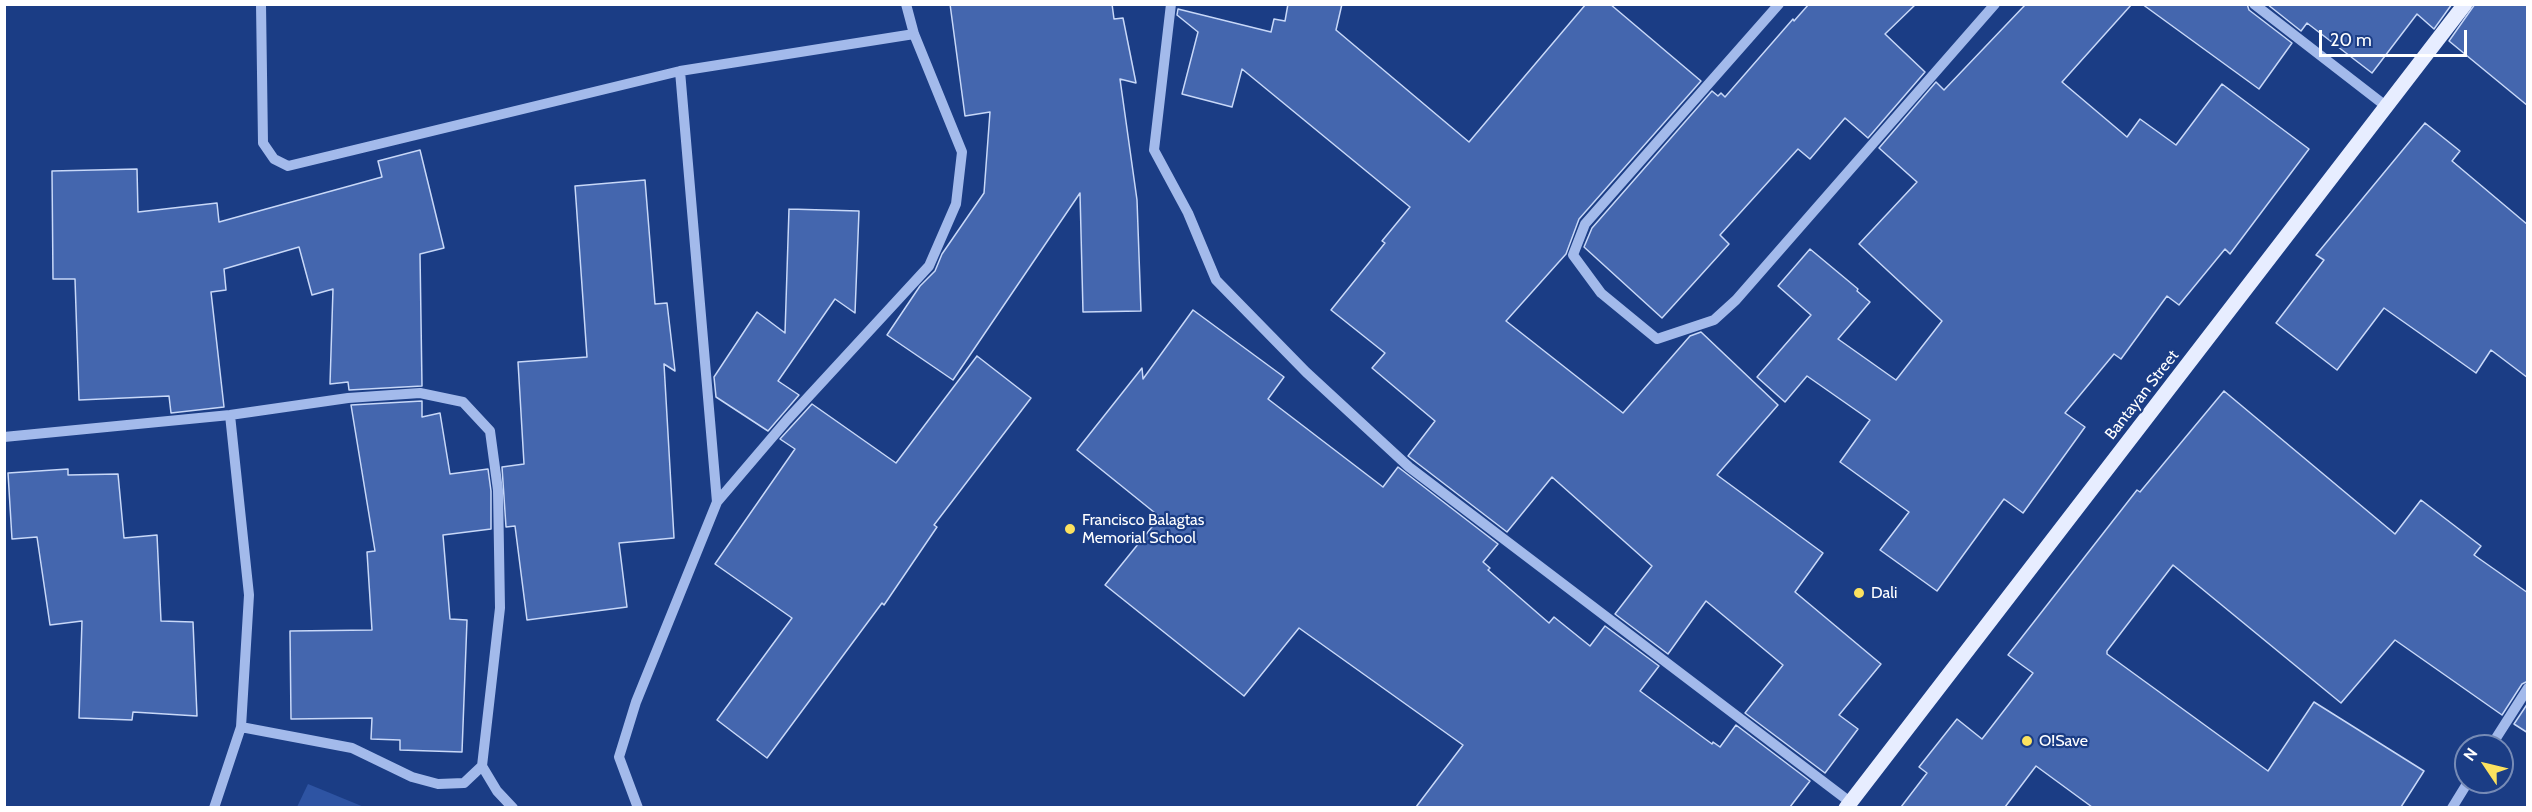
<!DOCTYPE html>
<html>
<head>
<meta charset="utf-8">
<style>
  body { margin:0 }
  #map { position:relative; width:2532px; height:812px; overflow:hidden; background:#1b3d85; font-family:Cabin,sans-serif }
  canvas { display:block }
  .frame { position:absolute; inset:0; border:6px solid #fff; pointer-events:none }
  .north { position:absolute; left:2454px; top:734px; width:60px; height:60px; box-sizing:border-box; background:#1b3d85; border:2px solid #768bb6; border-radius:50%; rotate:305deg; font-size:16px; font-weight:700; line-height:24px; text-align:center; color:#fff }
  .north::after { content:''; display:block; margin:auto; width:21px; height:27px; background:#fce25f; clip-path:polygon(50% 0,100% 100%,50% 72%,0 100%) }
  .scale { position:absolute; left:2319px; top:30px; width:148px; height:27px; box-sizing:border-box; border:3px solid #fff; border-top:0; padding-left:8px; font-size:18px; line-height:21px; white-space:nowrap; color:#fff; -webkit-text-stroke:4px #1b3d85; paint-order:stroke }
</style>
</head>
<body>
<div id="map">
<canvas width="2532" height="812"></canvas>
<div class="frame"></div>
<div class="north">N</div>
<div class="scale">20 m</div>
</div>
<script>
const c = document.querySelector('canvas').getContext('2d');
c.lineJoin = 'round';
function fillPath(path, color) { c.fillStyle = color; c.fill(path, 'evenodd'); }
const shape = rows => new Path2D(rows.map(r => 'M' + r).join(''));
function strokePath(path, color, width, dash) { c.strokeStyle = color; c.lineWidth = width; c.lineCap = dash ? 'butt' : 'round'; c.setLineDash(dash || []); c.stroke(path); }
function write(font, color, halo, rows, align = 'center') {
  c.font = font + ' Cabin,sans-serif'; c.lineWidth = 4.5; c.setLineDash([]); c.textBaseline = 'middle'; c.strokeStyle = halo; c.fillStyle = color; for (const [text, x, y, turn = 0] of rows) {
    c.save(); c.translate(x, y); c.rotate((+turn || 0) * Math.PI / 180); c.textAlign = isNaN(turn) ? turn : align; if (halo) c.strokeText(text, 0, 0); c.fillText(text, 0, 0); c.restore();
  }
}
fillPath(shape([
  [308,784,364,807,297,807]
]), '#2e54a3');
const building = shape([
  [950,4,1112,4,1114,19,1123,18,1136,83,1120,79,1137,200,1141,311,1083,312,1080,193,953,380,887,335,920,286,935,271,942,254,984,193,990,112,965,116,950,4],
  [1288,4,1342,4,1336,30,1469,142,1586,4,1610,4,1701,81,1579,219,1566,254,1506,321,1623,413,1690,336,1701,332,1778,405,1717,475,1823,553,1795,592,1881,664,1839,715,1858,729,1825,773,1745,713,1783,665,1706,601,1668,654,1615,614,1652,566,1552,477,1507,532,1408,456,1435,421,1372,368,1385,353,1331,310,1385,243,1382,241,1410,207,1242,69,1232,107,1182,94,1198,32,1177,15,1178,9,1271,32,1274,19,1285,21,1288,4],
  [1809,4,1916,4,1885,34,1925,72,1868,138,1845,118,1810,159,1798,149,1720,235,1729,244,1662,318,1584,247,1592,228,1712,91,1718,96,1721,93,1725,97,1793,19,1794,21,1809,4],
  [2026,4,2132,4,2062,82,2127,137,2140,119,2176,145,2222,84,2309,149,2230,254,2225,249,2179,305,2167,296,2121,359,2114,354,2065,413,2085,427,2023,513,2004,499,1937,591,1880,550,1909,512,1840,462,1870,420,1807,376,1785,402,1757,377,1811,315,1778,286,1810,249,1858,289,1857,291,1870,302,1838,339,1896,380,1942,321,1859,244,1917,182,1879,148,1936,82,1944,90,2026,4],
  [2142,4,2247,4,2249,10,2292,43,2259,89,2142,4],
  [2267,4,2452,4,2434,29,2417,14,2372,73,2307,23,2301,31,2267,4],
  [2475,4,2528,4,2528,106,2449,41,2475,4],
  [2425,123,2460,151,2452,161,2528,225,2528,378,2491,350,2476,373,2384,308,2337,370,2276,323,2324,260,2316,255,2425,123],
  [420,150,444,248,420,254,422,386,349,390,348,382,330,384,333,289,312,295,299,247,224,269,226,290,211,292,224,407,171,413,169,396,79,400,75,279,53,279,52,171,137,169,138,212,217,203,219,222,382,177,378,161,420,150],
  [645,180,655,304,667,303,675,371,664,364,674,538,619,543,627,607,527,620,515,526,506,527,502,467,524,464,518,362,587,357,575,186,645,180],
  [789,209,859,211,855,313,835,299,778,381,799,395,768,431,716,397,714,377,757,312,785,333,789,209],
  [1193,310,1284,377,1268,399,1383,487,1398,467,1498,544,1483,562,1490,568,1488,570,1549,623,1554,617,1590,646,1605,626,1659,666,1640,691,1712,744,1713,742,1720,747,1736,725,1810,781,1790,807,1416,807,1463,745,1299,628,1244,696,1105,585,1160,517,1077,450,1142,368,1143,379,1193,310],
  [977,356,1031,398,934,525,937,527,884,605,882,603,767,758,717,720,792,618,715,564,795,449,780,439,812,404,896,463,977,356],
  [2224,391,2395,534,2421,500,2481,546,2474,555,2528,593,2528,681,2522,684,2502,715,2395,640,2341,703,2173,565,2107,651,2107,654,2268,771,2314,702,2424,771,2401,807,2092,807,2036,766,2005,807,1901,807,1927,773,1919,767,1957,719,1982,739,2033,673,2008,655,2137,490,2140,492,2224,391],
  [422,401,422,417,440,413,450,474,488,469,491,491,491,529,443,535,450,619,467,620,462,752,400,750,400,740,371,739,372,718,291,719,290,631,372,630,367,552,375,551,351,405,422,401],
  [68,469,68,475,118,474,124,538,157,535,161,621,193,622,197,716,133,712,132,720,79,718,82,621,50,625,37,537,12,539,8,473,68,469],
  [2528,703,2528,733,2514,724,2528,703]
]);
fillPath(building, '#4466ae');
strokePath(building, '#c8d8f8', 1.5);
strokePath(shape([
  [261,4,263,143,274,159,288,166,680,71,914,34],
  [1171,4,1154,150,1188,213,1216,280,1306,372,1409,467,1850,802],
  [1779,4,1585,224,1573,255,1601,293,1657,339,1714,320,1736,300,1995,4],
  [2254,4,2387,107],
  [680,71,717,502],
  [4,437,230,415,348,398,420,393,463,402,490,431,498,490,500,608,482,766,464,783,438,784,412,777,352,748,241,727],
  [2491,746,2528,688],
  [482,766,497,791,513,808],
  [214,808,241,727,249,595,230,415],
  [638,808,619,757,636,702,717,502,787,420,929,266,956,204,962,152,914,34,906,4],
  [2452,808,2468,782]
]), '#a3baeb', 10);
strokePath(shape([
  [1846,808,2465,4]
]), '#e7edff', 15);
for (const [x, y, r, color] of [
  [1070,529,6,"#fce25f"],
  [1859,593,6,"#fce25f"],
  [2027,741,6,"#fce25f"]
]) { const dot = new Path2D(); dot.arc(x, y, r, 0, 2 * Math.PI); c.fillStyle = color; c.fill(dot); strokePath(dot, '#1b3d85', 2); }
write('16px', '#fff', '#1b3d85', [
  ["Bantayan Street",2142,395,-52]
]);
write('16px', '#fff', '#1b3d85', [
  ["Francisco Balagtas",1082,520],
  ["Memorial School",1082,538],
  ["Dali",1871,593],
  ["O!Save",2039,741]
], 'left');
</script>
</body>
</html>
